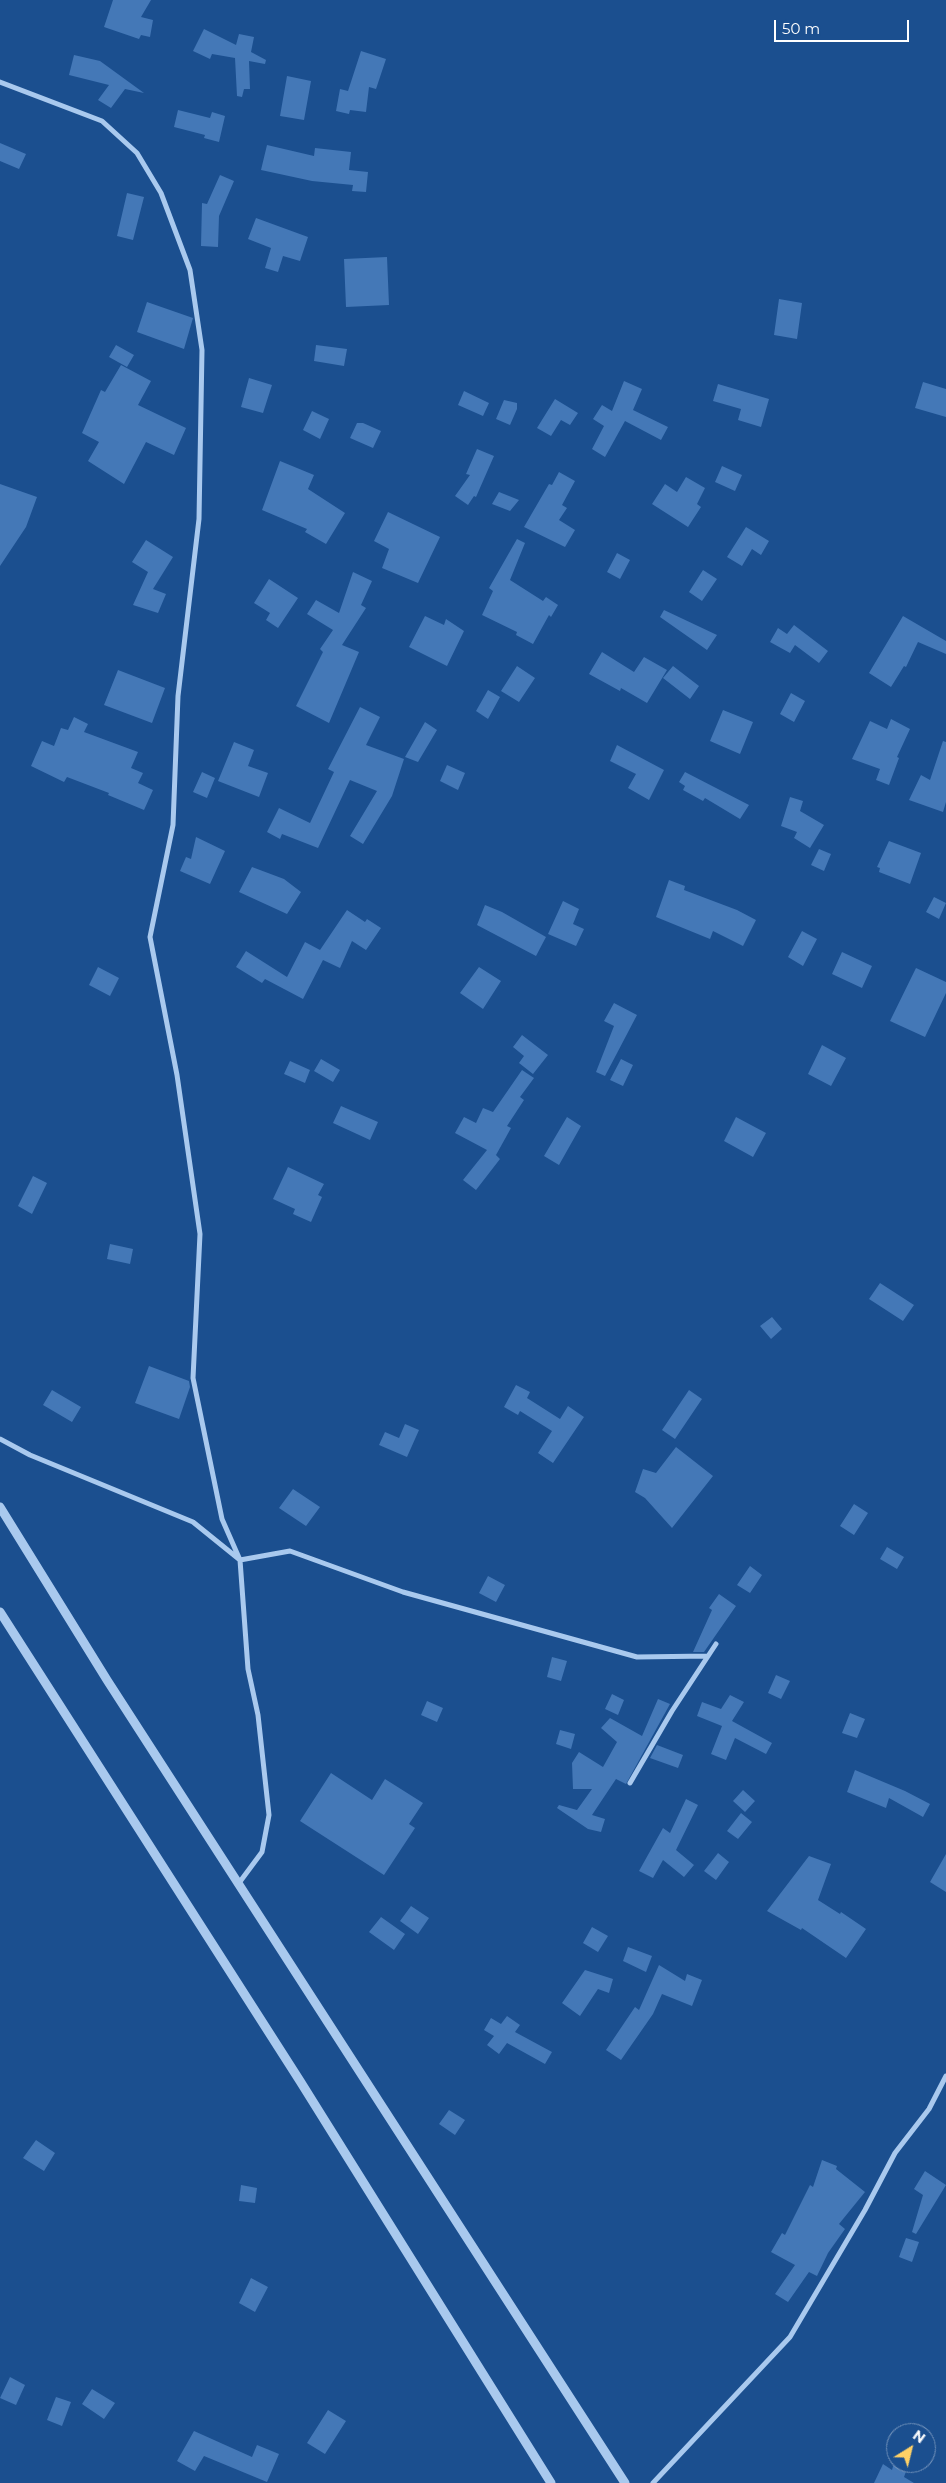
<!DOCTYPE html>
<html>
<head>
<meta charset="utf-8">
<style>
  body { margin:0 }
  #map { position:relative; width:946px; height:2483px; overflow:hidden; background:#1b4f8f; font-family:Montserrat,sans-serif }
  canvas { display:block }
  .north { position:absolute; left:886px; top:2423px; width:50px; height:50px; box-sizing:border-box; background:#1b4f8f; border:1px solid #7695bc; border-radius:50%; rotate:36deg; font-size:14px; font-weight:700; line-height:20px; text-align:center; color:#fff }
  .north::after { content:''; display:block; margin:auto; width:18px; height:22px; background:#ffd166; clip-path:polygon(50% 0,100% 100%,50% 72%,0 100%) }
  .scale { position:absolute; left:774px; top:20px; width:135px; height:22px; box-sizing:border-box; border:2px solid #fff; border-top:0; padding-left:6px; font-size:15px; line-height:18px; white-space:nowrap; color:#fff; -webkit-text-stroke:4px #1b4f8f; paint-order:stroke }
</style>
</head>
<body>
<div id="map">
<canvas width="946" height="2483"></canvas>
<div class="north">N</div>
<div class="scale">50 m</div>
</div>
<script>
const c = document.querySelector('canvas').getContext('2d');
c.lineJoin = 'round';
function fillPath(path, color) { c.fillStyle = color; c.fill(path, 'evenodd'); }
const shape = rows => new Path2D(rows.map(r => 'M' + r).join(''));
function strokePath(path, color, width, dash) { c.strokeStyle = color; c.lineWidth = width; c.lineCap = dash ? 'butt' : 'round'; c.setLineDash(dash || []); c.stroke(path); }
fillPath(shape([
  [113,0,151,0,141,17,153,20,150,37,141,35,139,39,104,27],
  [204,29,236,45,239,34,254,37,251,52,266,60,265,64,249,61,250,89,244,89,242,97,237,96,235,58,212,54,210,59,193,51],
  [361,51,386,59,376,89,369,87,366,112,350,110,349,114,336,111,340,89,348,91],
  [74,55,100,61,144,93,125,89,111,108,98,100,109,85,69,75],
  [287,76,311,81,304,120,280,116],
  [178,110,210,118,212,112,225,116,219,142,204,138,205,135,174,127],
  [0,143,26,154,19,169,0,161],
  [267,145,314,156,315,148,351,152,349,170,368,172,366,192,352,191,353,185,312,181,261,170],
  [220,175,234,181,219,216,218,247,201,246,202,203,207,204],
  [127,193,144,197,133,240,117,236],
  [256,218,308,237,300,261,283,256,278,272,265,268,271,248,248,239],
  [387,257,389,305,346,307,344,259],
  [779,299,802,303,797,339,774,335],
  [147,302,193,318,184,349,137,332],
  [116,345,134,355,127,367,109,357],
  [316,345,347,349,344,366,314,361],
  [121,365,151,381,138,405,186,428,174,455,146,442,124,484,88,461,99,442,82,433,101,390,105,392],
  [249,378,272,385,263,413,241,407],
  [624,381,642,389,633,410,668,427,661,440,625,421,605,457,592,449,604,426,593,419,602,405,612,411],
  [923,382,946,389,946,417,915,408],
  [718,384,769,399,761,427,738,420,741,409,713,401],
  [464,391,489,403,483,416,458,405],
  [555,399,578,413,570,425,561,420,551,436,537,428],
  [504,400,517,403,517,409,510,425,496,419],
  [312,411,329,419,320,439,303,430],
  [357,423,363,423,381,431,373,448,350,438],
  [477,449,494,456,476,497,474,496,468,505,455,496,470,475,466,474],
  [280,461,314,475,308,489,345,513,326,544,305,532,307,529,262,510],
  [722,466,742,475,735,491,715,482],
  [559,472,575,481,562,505,567,508,559,520,575,530,565,547,524,527,549,484,552,485],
  [686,477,705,488,697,504,701,507,688,527,652,504,665,484,677,492],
  [0,484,37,497,26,527,0,566],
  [499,492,519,500,510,511,492,504],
  [388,512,440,537,418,583,382,568,389,549,374,541],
  [746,527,769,541,761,555,752,549,742,566,727,557],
  [517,539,525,543,510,580,543,601,546,597,558,605,551,617,549,615,533,644,516,635,517,632,482,615,493,591,489,588],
  [146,540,173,557,153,589,166,594,158,613,133,605,148,572,132,562],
  [617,553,630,560,620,579,607,572],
  [703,570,717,579,702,601,689,592],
  [353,572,372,581,361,605,366,608,342,645,359,652,329,723,296,706,323,652,320,649,333,630,307,614,316,600,339,613],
  [269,579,298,598,278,628,266,620,270,613,254,603],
  [664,610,717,635,707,650,660,617],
  [425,616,444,625,446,619,464,631,447,666,409,647],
  [903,616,946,641,946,654,918,642,906,667,904,666,891,687,869,673],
  [794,625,828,651,819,663,795,645,790,653,770,642,778,628,787,634],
  [602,652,634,672,644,657,667,670,647,703,621,688,620,691,589,674],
  [517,666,535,678,519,702,501,691],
  [673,666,699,686,690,699,663,678],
  [118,670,165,688,152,723,104,705],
  [488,690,500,697,488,719,476,711],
  [791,693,805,701,794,722,780,714],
  [360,707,380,717,366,745,404,759,392,796,363,844,350,836,377,791,350,780,318,848,282,834,280,839,267,832,279,808,310,823,334,772,328,769],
  [723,710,753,722,740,754,710,741],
  [74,717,88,724,84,732,138,752,131,768,143,773,138,783,153,790,144,810,108,795,109,793,67,777,64,782,31,766,42,741,54,746,61,728,68,730],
  [891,719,910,729,897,757,899,758,889,785,876,780,880,769,852,759,870,721,887,729],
  [425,722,437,730,418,762,405,757],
  [943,741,946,742,946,802,943,812,909,800,921,775,930,780],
  [234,742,254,750,248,766,268,773,259,797,218,781],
  [617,745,664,770,649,800,628,788,636,774,610,761],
  [447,765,465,773,458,790,440,781],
  [202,772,215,778,207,798,193,792],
  [685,772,749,805,740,819,705,798,703,801,683,790,685,786,679,782],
  [790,797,803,801,800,811,824,825,810,848,794,838,797,832,781,826],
  [196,837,225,851,210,884,180,871,186,857,191,859],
  [889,841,921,853,910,884,879,872,880,868,877,867],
  [819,849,831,854,824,871,811,865],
  [252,867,284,879,301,892,287,914,239,892],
  [669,880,685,886,684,890,737,910,756,920,743,946,713,931,710,939,656,917],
  [934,897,946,903,939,919,926,912],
  [563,901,579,909,573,924,584,929,576,946,548,934],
  [485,905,502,912,546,937,536,956,477,925],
  [347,910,365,922,367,919,381,928,366,950,352,941,340,968,323,960,303,999,265,979,262,983,236,967,246,951,287,977,305,942,320,950],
  [802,931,817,939,803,966,788,957],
  [842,952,872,966,862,988,832,974],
  [98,967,119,978,110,996,89,985],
  [479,967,501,981,483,1009,460,993],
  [916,968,946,982,946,993,925,1037,890,1021],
  [614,1003,637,1015,605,1076,596,1072,614,1026,604,1021],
  [522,1035,548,1055,533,1074,519,1063,524,1056,513,1047],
  [822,1045,846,1058,831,1086,808,1074],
  [321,1059,340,1070,333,1082,314,1071],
  [621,1059,633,1065,623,1086,610,1080],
  [290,1061,310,1070,305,1083,284,1074],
  [522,1070,534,1078,520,1097,524,1100,507,1126,511,1128,496,1155,494,1153,500,1159,476,1190,463,1180,487,1150,455,1133,464,1117,476,1123,483,1108,493,1112],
  [341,1106,378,1122,370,1140,333,1123],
  [567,1117,581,1126,559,1165,544,1156],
  [736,1117,766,1133,753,1157,724,1141],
  [288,1167,324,1184,318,1195,322,1197,311,1222,293,1214,295,1209,273,1199],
  [33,1176,47,1183,32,1214,18,1206],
  [110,1244,133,1249,130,1264,107,1259],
  [880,1283,914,1305,903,1321,869,1299],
  [772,1317,782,1329,771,1339,760,1326],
  [149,1366,189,1381,190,1387,179,1419,135,1403],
  [516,1385,530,1392,527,1398,560,1419,568,1406,584,1417,553,1463,538,1453,552,1431,520,1411,518,1415,504,1407],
  [52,1390,81,1407,72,1422,43,1405],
  [689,1390,702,1399,675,1439,662,1430],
  [405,1424,419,1430,407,1457,379,1445,385,1432,399,1438],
  [676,1447,713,1476,672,1528,645,1498,635,1492,643,1469,656,1473],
  [293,1489,320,1507,306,1526,279,1508],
  [854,1504,868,1513,854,1535,840,1526],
  [887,1547,904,1557,897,1569,880,1559],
  [750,1566,762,1575,750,1593,737,1585],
  [488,1576,505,1585,496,1602,479,1593],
  [719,1594,736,1606,704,1652,693,1652,712,1610,709,1608],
  [552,1657,567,1661,561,1681,547,1677],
  [776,1675,790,1681,781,1699,768,1693],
  [612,1694,624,1700,618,1715,605,1709],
  [730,1695,744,1702,732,1721,772,1743,766,1754,735,1738,726,1760,711,1754,722,1726,697,1716,702,1702,721,1709],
  [658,1699,670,1704,626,1784,616,1779,592,1815,605,1819,601,1832,588,1829,557,1808,559,1805,577,1810,592,1789,573,1789,572,1763,579,1752,603,1767,617,1742,601,1728,610,1718,642,1736],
  [427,1701,443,1708,437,1722,421,1715],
  [850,1713,865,1719,857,1738,842,1733],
  [560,1730,575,1734,571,1749,556,1744],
  [657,1745,683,1755,678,1768,650,1758],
  [855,1770,905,1791,930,1804,923,1817,889,1798,886,1808,847,1792],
  [331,1773,372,1800,385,1779,423,1803,409,1824,415,1828,384,1875,300,1821],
  [743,1790,755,1801,745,1812,733,1801],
  [686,1799,698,1805,676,1850,694,1865,684,1877,663,1860,653,1878,639,1871,663,1828,670,1833],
  [741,1813,752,1822,738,1839,727,1831],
  [718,1853,729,1862,716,1880,704,1871],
  [946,1854,946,1892,930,1882],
  [809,1856,831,1864,818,1900,840,1914,841,1912,866,1929,846,1958,802,1928,801,1930,767,1911],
  [411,1906,429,1918,418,1934,400,1921],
  [381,1917,405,1934,394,1950,369,1932],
  [592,1927,608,1936,598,1952,583,1943],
  [628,1947,652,1956,646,1972,623,1961],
  [659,1965,685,1981,687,1974,702,1980,692,2006,662,1994,653,2014,621,2060,606,2050,635,2007,639,2010],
  [585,1970,613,1979,609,1993,598,1989,580,2016,562,2003],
  [507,2016,520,2025,515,2032,552,2052,545,2064,507,2043,499,2054,487,2045,494,2036,484,2030,491,2018,501,2024],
  [449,2110,465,2120,455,2135,439,2124],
  [36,2140,55,2153,44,2171,23,2158],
  [822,2160,837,2166,836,2169,865,2192,839,2224,845,2229,828,2253,817,2276,809,2272,788,2302,775,2294,795,2265,771,2252,782,2233,785,2235,810,2185,813,2187],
  [925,2171,946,2185,916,2234,912,2232,923,2195,914,2189],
  [241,2185,257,2188,255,2203,239,2201],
  [906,2238,919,2242,912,2262,899,2257],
  [251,2278,268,2287,255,2312,239,2303],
  [10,2377,25,2385,16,2405,0,2398],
  [92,2389,115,2403,104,2419,82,2404],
  [56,2397,71,2402,62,2426,47,2420],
  [328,2410,346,2421,325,2454,307,2443],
  [194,2431,252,2457,257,2445,279,2454,267,2482,204,2456,195,2471,177,2461],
  [894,2463,909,2463,904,2477,914,2483,874,2483,883,2464,892,2470]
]), '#4478b7');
strokePath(shape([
  [0,82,102,121,137,153,161,193,190,270,202,350,199,519,178,696,173,825,150,937,177,1075,200,1234,193,1378,222,1519,240,1560,248,1669,258,1715,269,1815,262,1852,239,1883],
  [0,1439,30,1455,193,1522,240,1560,290,1551,403,1592,637,1657,708,1656],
  [630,1783,672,1711,716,1644],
  [653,2483,790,2337,865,2210,895,2153,929,2109,946,2076]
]), '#a9c9ee', 5);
strokePath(shape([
  [0,1507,107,1680,625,2483],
  [0,1612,300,2081,551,2483]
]), '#a9c9ee', 9);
</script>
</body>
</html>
